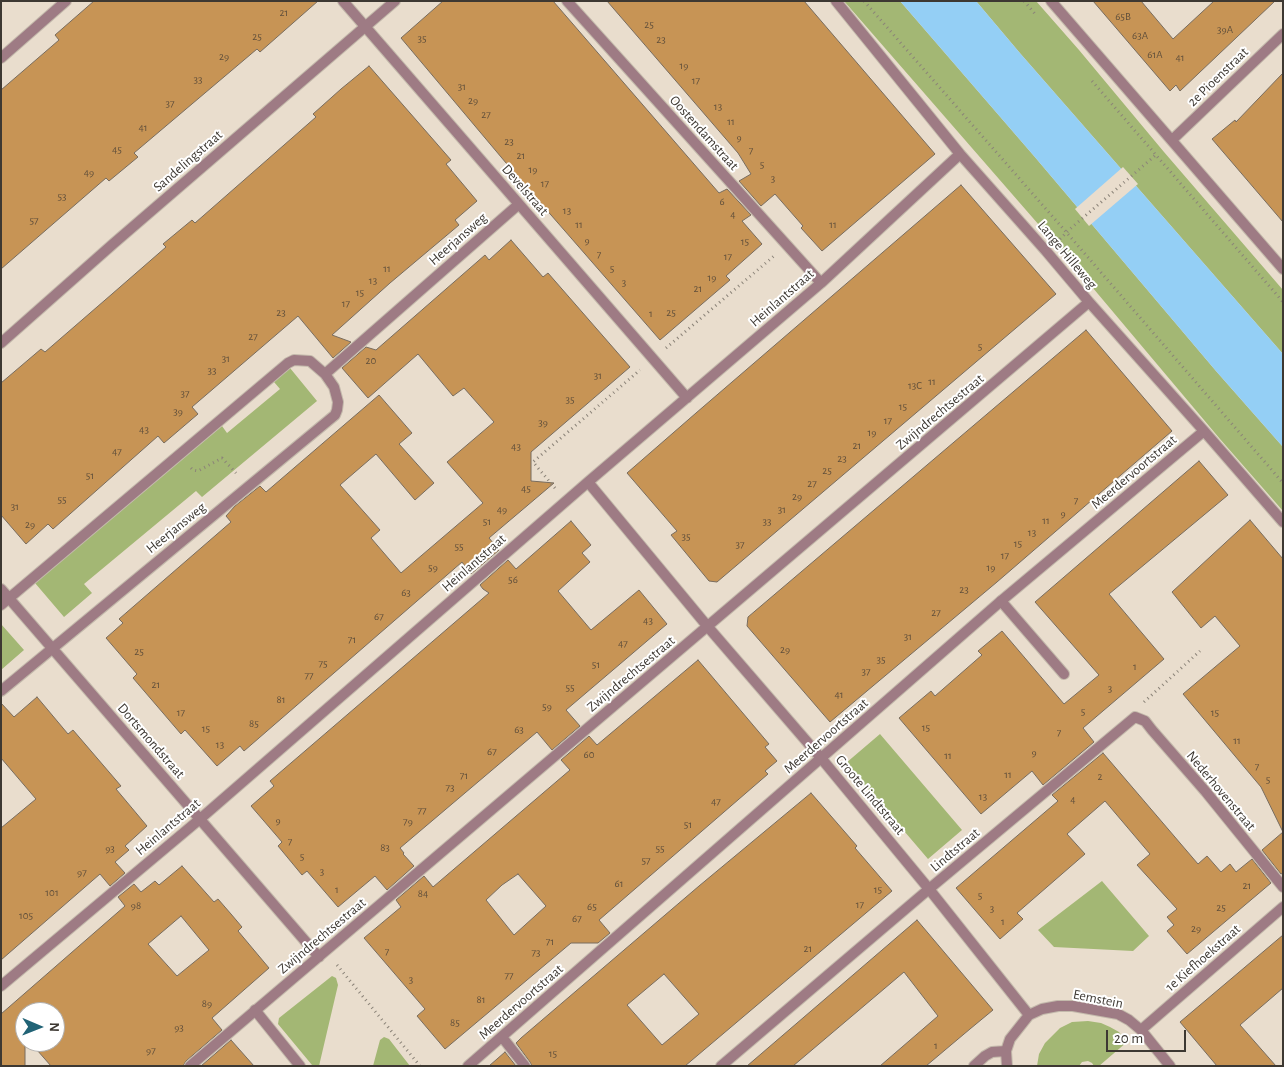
<!DOCTYPE html>
<html>
<head>
<meta charset="utf-8">
<style>
  body { margin:0 }
  #map { position:relative; width:1284px; height:1067px; overflow:hidden; background:#e9ddcd; font-family:"Alegreya Sans",sans-serif }
  canvas { display:block }
  .frame { position:absolute; inset:0; border:2px solid #3d3832; pointer-events:none }
  .north { position:absolute; left:15px; top:1002px; width:50px; height:50px; box-sizing:border-box; background:#fff; border:1px solid #b1afad; border-radius:50%; rotate:91deg; font-size:14px; font-weight:700; line-height:20px; text-align:center; color:#3d3832 }
  .north::after { content:''; display:block; margin:auto; width:18px; height:22px; background:#216376; clip-path:polygon(50% 0,100% 100%,50% 72%,0 100%) }
  .scale { position:absolute; left:1106px; top:1030px; width:80px; height:22px; box-sizing:border-box; border:2px solid #3d3832; border-top:0; padding-left:6px; font-size:15px; line-height:18px; white-space:nowrap; color:#3d3832; -webkit-text-stroke:4px #fff; paint-order:stroke }
</style>
</head>
<body>
<div id="map">
<canvas width="1284" height="1067"></canvas>
<div class="frame"></div>
<div class="north">N</div>
<div class="scale">20 m</div>
</div>
<script>
const c = document.querySelector('canvas').getContext('2d');
c.lineJoin = 'round';
function fillPath(path, color) { c.fillStyle = color; c.fill(path, 'evenodd'); }
const shape = rows => new Path2D(rows.map(r => 'M' + r).join(''));
function strokePath(path, color, width, dash) { c.strokeStyle = color; c.lineWidth = width; c.lineCap = dash ? 'butt' : 'round'; c.setLineDash(dash || []); c.stroke(path); }
function write(font, color, halo, rows, align = 'center') {
  c.font = font + ' "Alegreya Sans",sans-serif'; c.lineWidth = 4; c.setLineDash([]); c.textBaseline = 'middle'; c.strokeStyle = halo; c.fillStyle = color; for (const [text, x, y, turn = 0] of rows) {
    c.save(); c.translate(x, y); c.rotate((+turn || 0) * Math.PI / 180); c.textAlign = isNaN(turn) ? turn : align; if (halo) c.strokeText(text, 0, 0); c.fillText(text, 0, 0); c.restore();
  }
}
fillPath(shape([
  [844,1,900,1,1034,156,1216,371,1283,447,1283,511,1220,439,1066,256],
  [976,1,1036,1,1079,50,1164,152,1283,290,1283,354,1019,52],
  [290,368,317,401,202,497,196,491,84,584,92,593,64,617,35,583,222,426,227,433,280,389,274,382],
  [1,624,24,650,1,670],
  [880,734,962,830,928,859,846,763],
  [1102,881,1149,936,1133,951,1054,947,1038,930],
  [332,976,336,978,338,985,319,1066,317,1066,312,1065,278,1024,279,1018],
  [1088,1021,1101,1023,1110,1027,1119,1032,1127,1042,1099,1066,1094,1066,1092,1063,1088,1061,1082,1062,1079,1066,1037,1066,1039,1054,1045,1043,1060,1028,1072,1022],
  [384,1037,389,1039,410,1066,373,1066,380,1040]
]), '#a3b774');
fillPath(shape([
  [900,1,976,1,1019,52,1283,354,1283,447,1216,371,1034,156]
]), '#94cff5');
fillPath(shape([
  [1123,167,1138,184,1089,226,1075,209]
]), '#e9ddcd');
const building = shape([
  [94,1,318,1,260,52,257,49,134,153,138,157,109,181,106,178,1,269,1,90,59,40,55,35,94,1],
  [443,1,553,1,719,193,727,189,751,215,742,221,762,244,726,276,730,280,660,340,517,176,401,38,443,1],
  [607,1,804,1,935,154,822,251,801,228,803,226,775,194,761,206,739,181,751,174,738,153,607,1],
  [1093,1,1141,1,1173,39,1214,1,1275,1,1180,91,1176,85,1170,91,1093,1],
  [369,66,451,160,446,164,477,201,455,220,459,225,390,283,332,335,351,342,333,358,298,316,192,407,198,414,164,443,158,436,53,529,48,524,26,544,1,515,1,383,41,349,45,352,112,294,166,247,163,244,192,220,195,223,316,117,313,114,341,89,369,66],
  [1283,73,1283,222,1212,139,1235,120,1236,122,1283,73],
  [961,185,1056,294,717,582,709,581,671,535,677,531,627,473,696,413,961,185],
  [511,240,543,277,548,273,630,367,531,452,531,481,554,483,489,538,499,550,471,574,462,562,244,751,240,746,217,766,185,730,181,734,133,678,137,674,106,638,123,623,119,619,231,522,226,516,235,506,260,486,266,492,379,395,412,433,399,444,434,483,415,500,376,454,340,485,380,530,371,538,401,573,483,503,447,462,494,422,464,388,453,396,418,354,368,398,342,368,366,347,376,350,485,255,489,260,511,240],
  [1086,330,1172,431,997,582,830,722,747,626,748,617,1086,330],
  [1199,461,1228,495,1109,594,1164,659,1083,728,1094,742,1043,785,1032,771,981,814,899,718,931,691,935,696,982,655,978,651,1002,631,1064,704,1099,675,1035,602,1199,461],
  [1250,520,1283,559,1283,832,1261,787,1183,694,1240,646,1215,616,1201,628,1172,592,1250,520],
  [571,521,591,545,582,553,590,562,558,591,591,630,639,590,667,624,566,710,580,726,552,750,537,732,400,848,404,853,403,854,414,866,387,890,375,876,338,907,307,871,302,875,278,846,282,842,251,806,274,786,270,781,489,593,483,589,480,585,508,560,516,569,571,521],
  [698,660,769,744,765,747,777,761,765,771,768,774,599,920,610,933,598,943,571,943,445,1049,417,1016,425,1009,364,938,401,907,396,900,424,876,433,887,570,770,561,760,589,736,597,745,698,660],
  [518,874,546,906,514,935,486,900,502,885,518,874],
  [37,697,68,734,73,730,121,786,116,789,147,826,125,846,129,850,115,862,125,873,110,886,100,874,1,960,1,828,36,799,1,758,1,703,14,717,37,697],
  [1103,753,1198,864,1207,856,1221,872,1230,864,1236,872,1252,859,1271,883,1187,954,1167,931,1174,925,1167,917,1177,909,1137,865,1150,854,1105,801,1067,834,1085,854,1017,913,1023,919,1000,939,956,888,1058,801,1052,795,1103,753],
  [811,793,857,846,855,848,892,891,685,1066,532,1066,530,1062,516,1043,521,1038,699,886,811,793],
  [664,974,699,1014,662,1045,627,1005,664,974],
  [1283,832,1283,873,1281,874,1262,850,1283,832],
  [182,866,214,902,218,899,231,914,242,927,238,931,269,968,212,1018,222,1030,186,1061,183,1066,51,1066,30,1042,55,1042,55,1012,25,1012,25,1066,1,1066,1,1014,125,906,118,897,134,884,141,892,155,881,159,885,182,866],
  [181,916,209,950,177,976,148,944,181,916],
  [917,920,993,1010,970,1029,926,1066,880,1066,938,1016,904,972,793,1066,747,1066,917,920],
  [1283,935,1283,988,1240,1025,1276,1066,1217,1066,1180,1022,1283,935],
  [231,1040,254,1066,201,1066,231,1040],
  [505,1052,516,1066,489,1066,505,1052]
]);
fillPath(building, '#c79455');
strokePath(building, '#786c5e', 1);
const pedestrian = shape([
  [1001,601,1064,674],
  [255,1010,300,1066]
]);
const minor = shape([
  [343,1,687,398],
  [567,1,821,283],
  [836,1,960,154,1046,251,1089,302,1204,431,1283,522],
  [1051,1,1283,269],
  [1,58,66,1],
  [1172,140,1283,34],
  [1,343,113,244,395,1],
  [325,374,519,204],
  [588,482,708,627,821,758,929,889,1029,1015],
  [1,589,319,957],
  [1,605,288,363,294,360,310,361,325,374,334,387,338,402,337,410,335,415,1,691],
  [1,986,200,819,588,482,821,283,960,154],
  [1141,1030,1283,907],
  [502,1037,525,1066],
  [190,1066,1089,302],
  [468,1066,1001,601,1204,431],
  [721,1066,929,889,1135,717,1145,721,1152,730,1206,792,1283,887],
  [974,1066,985,1056,992,1052,1006,1051],
  [1007,1066,1006,1051,1010,1039,1029,1015,1042,1009,1058,1006,1073,1006,1118,1014,1129,1020,1141,1030,1170,1066]
]);
strokePath(pedestrian, '#c3b9ab', 12);
strokePath(minor, '#c3b9ab', 12);
strokePath(shape([
  [864,1,1067,233,1283,483],
  [1024,1,1036,15],
  [1092,81,1283,302],
  [1060,239,1070,229,1157,154],
  [666,348,774,256],
  [191,468,193,470,198,471,222,458,236,473],
  [555,488,533,462,640,370],
  [1144,702,1200,651],
  [337,965,420,1066]
]), '#8b8378', 3, [1, 4]);
strokePath(pedestrian, '#9e7b84', 10);
strokePath(minor, '#9e7b84', 10);
write('11px', '#604f3b', null, [
  ["21",284,13],
  ["65B",1123,17],
  ["25",649,25],
  ["39A",1225,30],
  ["63A",1140,36],
  ["25",257,37],
  ["35",422,39],
  ["23",661,40],
  ["61A",1155,55],
  ["29",224,57],
  ["41",1180,58],
  ["19",684,66],
  ["33",198,80],
  ["17",696,81],
  ["31",462,87],
  ["29",473,101],
  ["37",170,104],
  ["13",718,107],
  ["27",486,115],
  ["11",731,122],
  ["41",143,128],
  ["9",739,138],
  ["23",509,142],
  ["45",117,150],
  ["7",751,151],
  ["21",521,156],
  ["5",762,165],
  ["19",533,170],
  ["49",89,173],
  ["3",773,179],
  ["17",545,184],
  ["53",62,197],
  ["6",722,202],
  ["13",567,211],
  ["4",733,215],
  ["57",34,221],
  ["11",579,225],
  ["11",833,225],
  ["9",587,241],
  ["15",745,242],
  ["7",599,255],
  ["17",728,257],
  ["11",387,269],
  ["5",612,269],
  ["19",712,278],
  ["13",373,281],
  ["3",624,283],
  ["21",698,289],
  ["15",360,293],
  ["17",346,304],
  ["23",281,313],
  ["25",671,313],
  ["1",651,314],
  ["27",253,337],
  ["5",980,347],
  ["31",226,359],
  ["20",371,361],
  ["33",212,371],
  ["31",598,376],
  ["11",932,382],
  ["13C",915,386],
  ["37",185,394],
  ["35",570,400],
  ["15",903,407],
  ["39",178,412],
  ["17",888,421],
  ["39",543,423],
  ["43",144,430],
  ["19",872,433],
  ["21",857,446],
  ["43",516,447],
  ["47",117,452],
  ["23",842,459],
  ["25",827,471],
  ["51",90,476],
  ["27",812,484],
  ["45",526,489],
  ["29",797,497],
  ["55",62,500],
  ["7",1076,501],
  ["31",15,507],
  ["49",502,510],
  ["31",782,510],
  ["9",1063,514],
  ["11",1046,521],
  ["51",487,522],
  ["33",767,522],
  ["29",30,525],
  ["13",1032,533],
  ["35",686,537],
  ["15",1018,544],
  ["37",740,545],
  ["55",459,547],
  ["17",1005,556],
  ["59",433,568],
  ["19",991,568],
  ["56",513,580],
  ["23",964,590],
  ["63",406,593],
  ["27",936,613],
  ["67",379,617],
  ["43",648,621],
  ["31",908,637],
  ["71",352,640],
  ["47",623,644],
  ["29",785,650],
  ["25",139,652],
  ["35",881,660],
  ["75",323,664],
  ["51",596,665],
  ["1",1135,667],
  ["37",866,672],
  ["77",309,676],
  ["21",156,685],
  ["55",570,688],
  ["3",1110,689],
  ["41",839,695],
  ["81",281,700],
  ["59",547,707],
  ["5",1083,712],
  ["17",181,713],
  ["15",1215,713],
  ["85",254,724],
  ["15",926,728],
  ["15",206,729],
  ["63",519,730],
  ["7",1059,733],
  ["11",1237,741],
  ["13",220,745],
  ["67",492,752],
  ["9",1034,753],
  ["60",589,755],
  ["11",948,756],
  ["7",1257,767],
  ["11",1008,775],
  ["71",464,776],
  ["2",1100,777],
  ["5",1268,780],
  ["73",450,788],
  ["13",983,797],
  ["4",1073,800],
  ["47",716,802],
  ["77",422,811],
  ["9",278,821],
  ["79",408,822],
  ["51",688,825],
  ["7",290,842],
  ["83",385,848],
  ["93",110,849],
  ["55",660,849],
  ["5",302,857],
  ["57",646,861],
  ["3",322,872],
  ["97",82,873],
  ["61",619,884],
  ["21",1247,886],
  ["1",337,890],
  ["15",878,890],
  ["101",52,893],
  ["84",423,894],
  ["5",980,896],
  ["17",860,905],
  ["98",136,906],
  ["65",592,907],
  ["25",1221,908],
  ["3",992,909],
  ["105",26,916],
  ["67",577,919],
  ["1",1003,922],
  ["29",1196,929],
  ["71",550,942],
  ["21",808,949],
  ["7",387,952],
  ["73",536,953],
  ["77",509,976],
  ["3",411,980],
  ["81",481,1000],
  ["89",207,1004],
  ["85",455,1023],
  ["93",179,1028],
  ["1",936,1046],
  ["97",151,1051],
  ["15",553,1054]
]);
write('14px', '#3d3832', '#fff', [
  ["2e Pioenstraat",1218,77,-44],
  ["Oostendamstraat",704,133,48],
  ["Sandelingstraat",188,161,-41],
  ["Develstraat",525,190,49],
  ["Heerjansweg",458,239,-41],
  ["Lange Hilleweg",1067,255,50],
  ["Heinlantstraat",782,298,-41],
  ["Zwijndrechtsestraat",940,412,-40],
  ["Meerdervoortstraat",1134,472,-40],
  ["Heerjansweg",176,528,-39],
  ["Heinlantstraat",474,563,-41],
  ["Zwijndrechtsestraat",631,674,-40],
  ["Meerdervoortstraat",826,736,-41],
  ["Dortsmondstraat",151,741,49],
  ["Nederhovenstraat",1221,791,50],
  ["Groote Lindtstraat",870,795,50],
  ["Heinlantstraat",168,827,-40],
  ["Lindtstraat",955,850,-40],
  ["Zwijndrechtsestraat",322,936,-40],
  ["1e Kiefhoekstraat",1203,958,-41],
  ["Eemstein",1098,999,11],
  ["Meerdervoortstraat",521,1002,-41]
]);
</script>
</body>
</html>
